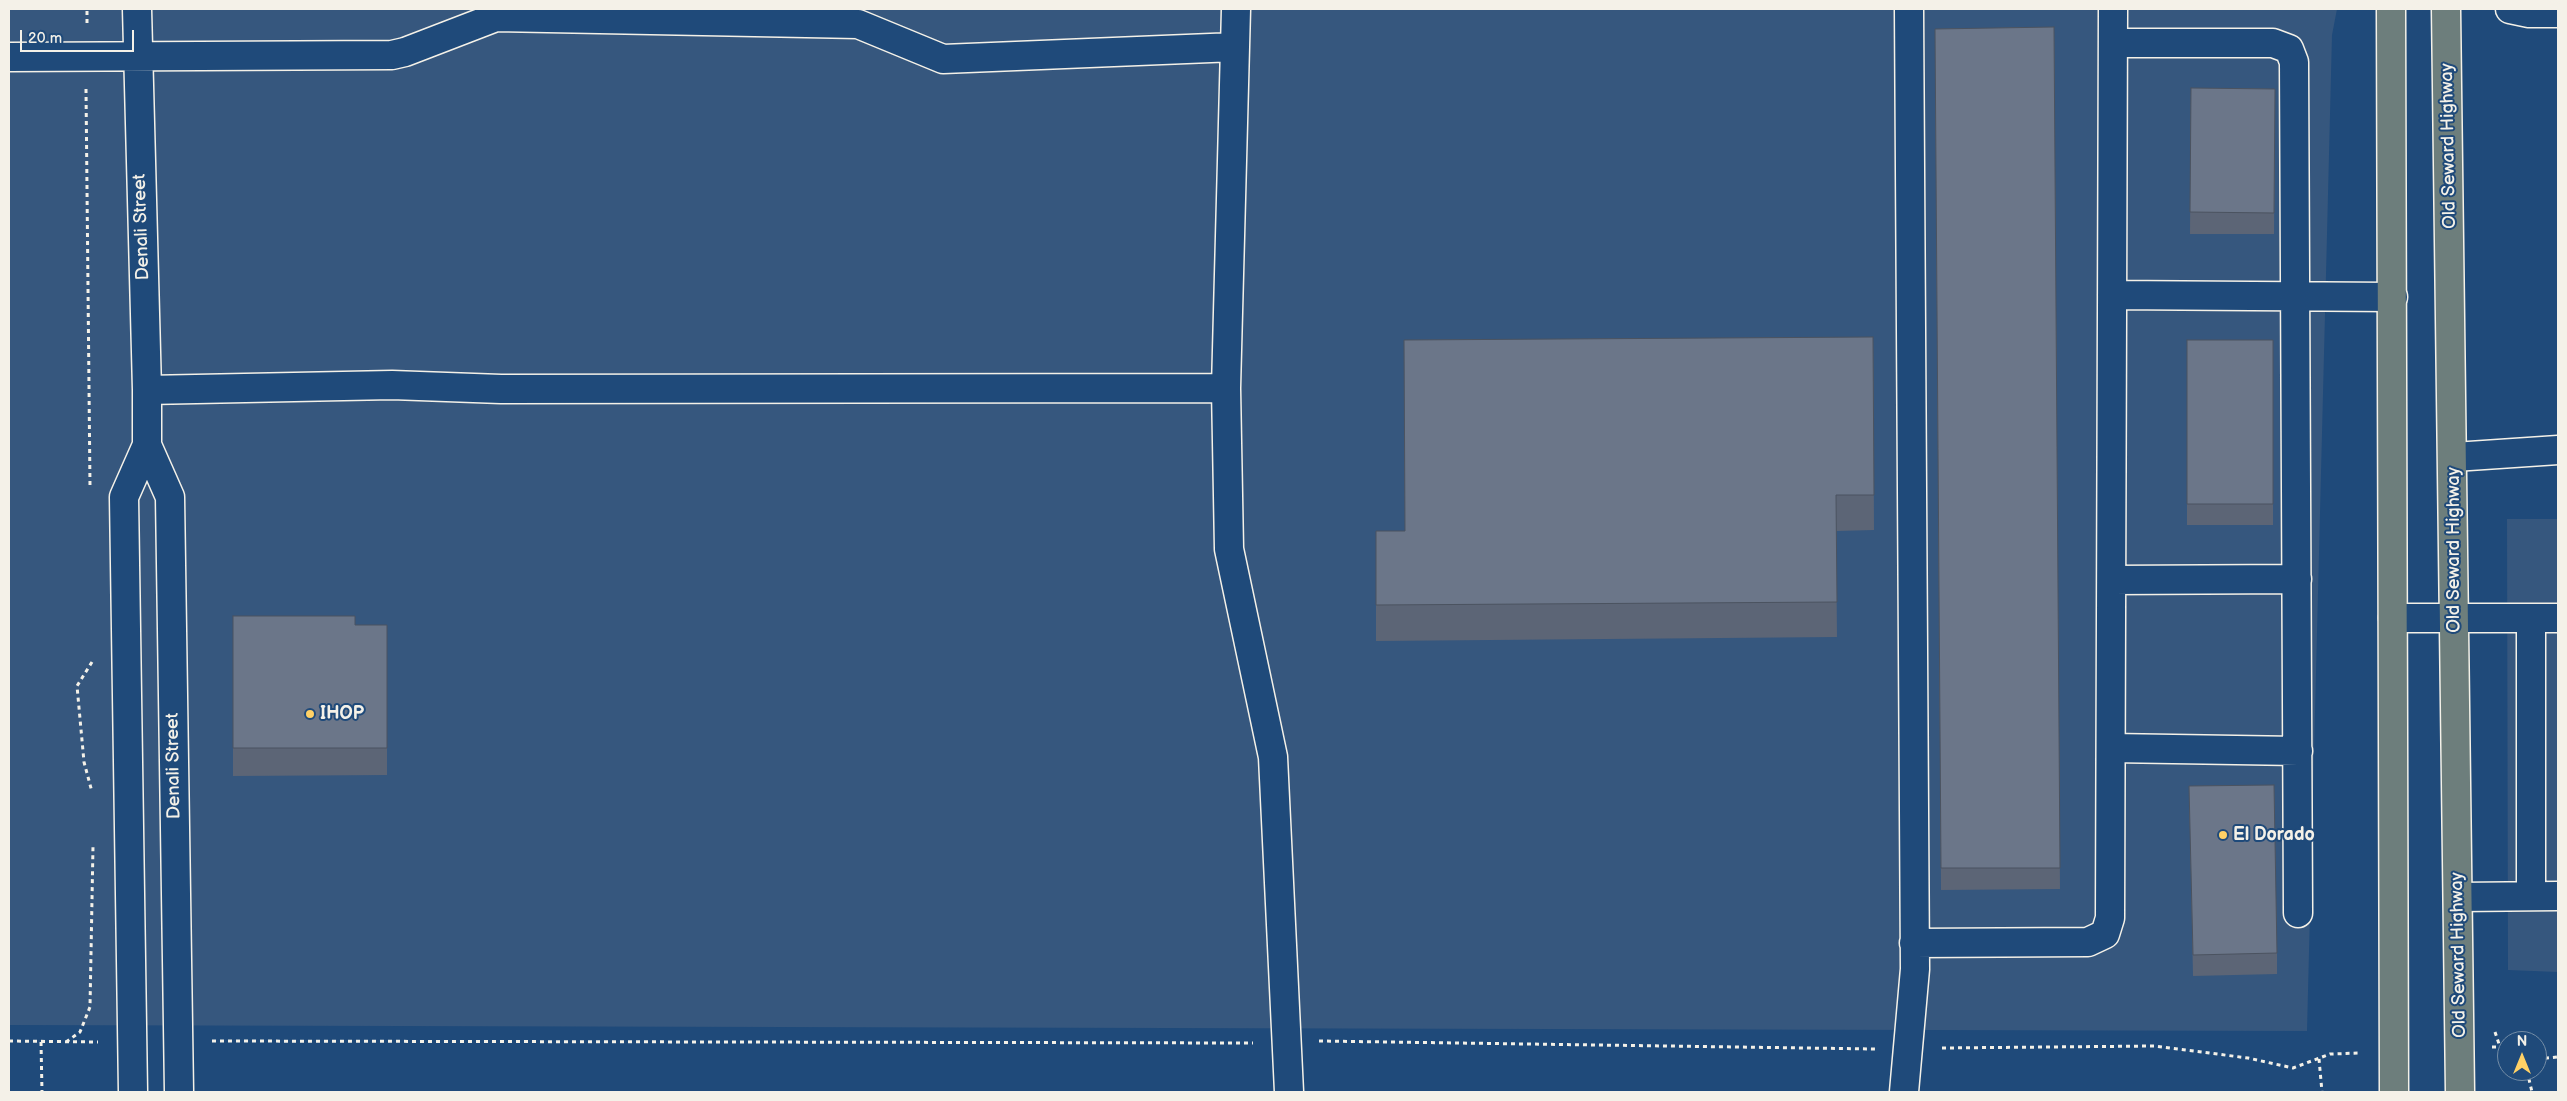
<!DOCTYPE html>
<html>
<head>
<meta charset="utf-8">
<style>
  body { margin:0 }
  #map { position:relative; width:2567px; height:1101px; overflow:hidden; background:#1f4a7a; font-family:"Balsamiq Sans",sans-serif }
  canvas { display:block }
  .frame { position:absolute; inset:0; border:10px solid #f4f1e8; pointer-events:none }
  .north { position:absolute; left:2497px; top:1031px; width:50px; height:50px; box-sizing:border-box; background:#1f4a7a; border:1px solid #748da6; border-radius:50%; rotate:0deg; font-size:14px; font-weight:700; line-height:20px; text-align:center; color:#f4f1e8 }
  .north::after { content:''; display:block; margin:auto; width:18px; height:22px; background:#ffd166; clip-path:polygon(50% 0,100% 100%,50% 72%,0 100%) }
  .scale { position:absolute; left:20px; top:30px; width:114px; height:22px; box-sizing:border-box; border:2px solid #f4f1e8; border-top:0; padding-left:6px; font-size:15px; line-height:18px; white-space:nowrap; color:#f4f1e8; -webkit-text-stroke:4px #1f4a7a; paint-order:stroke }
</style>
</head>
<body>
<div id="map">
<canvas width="2567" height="1101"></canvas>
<div class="frame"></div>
<div class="north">N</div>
<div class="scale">20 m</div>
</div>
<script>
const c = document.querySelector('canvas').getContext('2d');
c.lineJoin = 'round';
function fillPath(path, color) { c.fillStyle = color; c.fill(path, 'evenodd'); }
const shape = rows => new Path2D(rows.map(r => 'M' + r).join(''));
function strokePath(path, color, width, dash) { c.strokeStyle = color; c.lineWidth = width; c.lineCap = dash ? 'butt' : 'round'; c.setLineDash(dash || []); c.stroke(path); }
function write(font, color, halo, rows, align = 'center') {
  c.font = font + ' "Balsamiq Sans",sans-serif'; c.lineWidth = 4; c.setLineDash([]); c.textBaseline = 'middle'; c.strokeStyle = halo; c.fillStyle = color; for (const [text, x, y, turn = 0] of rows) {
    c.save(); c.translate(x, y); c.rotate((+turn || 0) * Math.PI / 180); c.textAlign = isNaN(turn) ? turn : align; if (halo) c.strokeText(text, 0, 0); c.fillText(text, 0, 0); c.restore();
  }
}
fillPath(shape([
  [9,9,2337,9,2332,35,2307,1031,9,1025],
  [2507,519,2558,519,2558,972,2508,970]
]), '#36577e');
const minor = shape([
  [1236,9,1226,388,1229,549,1273,757,1289,1092],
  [2510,9,2529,13,2558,13],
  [2113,43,2273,43,2289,49,2294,62,2298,913],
  [9,57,392,55,405,52,496,17,858,24,943,59,1235,47],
  [2112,295,2393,297],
  [147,390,392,385,501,389,1226,388],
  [147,445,170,497,179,1092],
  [2454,457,2558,450],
  [2112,580,2297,579],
  [2393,618,2558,618],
  [2531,619,2531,896],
  [2111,748,2298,751],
  [2458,897,2558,896],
  [1914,943,2088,942,2105,934,2110,918,2113,9],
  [133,1092,124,497,147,445,147,390,137,9],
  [1904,1092,1915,969,1909,9]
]);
const major = shape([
  [2391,9,2394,1092],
  [2446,9,2460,1092]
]);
strokePath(minor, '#f4f1e8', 31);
strokePath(major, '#f4f1e8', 31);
strokePath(shape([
  [87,23,87,9],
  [86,89,90,486],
  [92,662,77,686,84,762,92,792],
  [2495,1032,2500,1047,2507,1050],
  [9,1041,98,1042],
  [212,1041,1253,1043],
  [1319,1041,1875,1049],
  [41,1042,42,1092],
  [66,1042,80,1032,90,1007,93,846],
  [2492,1047,2500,1047],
  [1942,1048,2154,1046,2248,1058,2293,1068,2330,1054,2361,1053],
  [2319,1059,2322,1092],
  [2537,1059,2558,1057],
  [2527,1071,2532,1092]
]), '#f4f1e8', 3, [4, 4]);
strokePath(minor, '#1f4a7a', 28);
strokePath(major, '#6d7e7c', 28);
fillPath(shape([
  [2054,27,2060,889,1941,890,1935,29],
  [2191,88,2275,89,2274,234,2190,234],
  [1873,337,1874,530,1836,531,1837,637,1376,641,1376,531,1405,531],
  [2187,340,2273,340,2273,525,2187,525],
  [233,616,355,625,387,625,387,775,233,776],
  [2189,786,2277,953,2277,974,2193,976]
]), '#5c6576');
const building = shape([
  [2054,27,2060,868,1941,868,1935,29,2054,27],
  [2191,88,2275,89,2274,213,2190,212,2191,88],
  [1873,337,1874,495,1836,495,1837,602,1376,605,1376,531,1405,531,1404,340,1873,337],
  [2187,340,2273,340,2273,504,2187,504,2187,340],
  [233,616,355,616,355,625,387,625,387,748,233,748,233,616],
  [2274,785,2277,953,2193,955,2189,786,2274,785]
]);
fillPath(building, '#6b7689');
strokePath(building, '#4b5360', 1);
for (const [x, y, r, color] of [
  [310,714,5,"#ffd166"],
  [2223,835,5,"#ffd166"]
]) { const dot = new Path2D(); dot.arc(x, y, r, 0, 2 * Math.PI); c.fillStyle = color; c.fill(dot); strokePath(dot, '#1f4a7a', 2); }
write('18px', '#f4f1e8', '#1f4a7a', [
  ["Old Seward Highway",2449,146,-91],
  ["Denali Street",142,227,-92],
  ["Old Seward Highway",2454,550,-90],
  ["Denali Street",174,766,-91],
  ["Old Seward Highway",2459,955,-91]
]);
write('bold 18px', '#f4f1e8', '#1f4a7a', [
  ["IHOP",320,714],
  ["El Dorado",2233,835]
], 'left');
</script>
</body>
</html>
